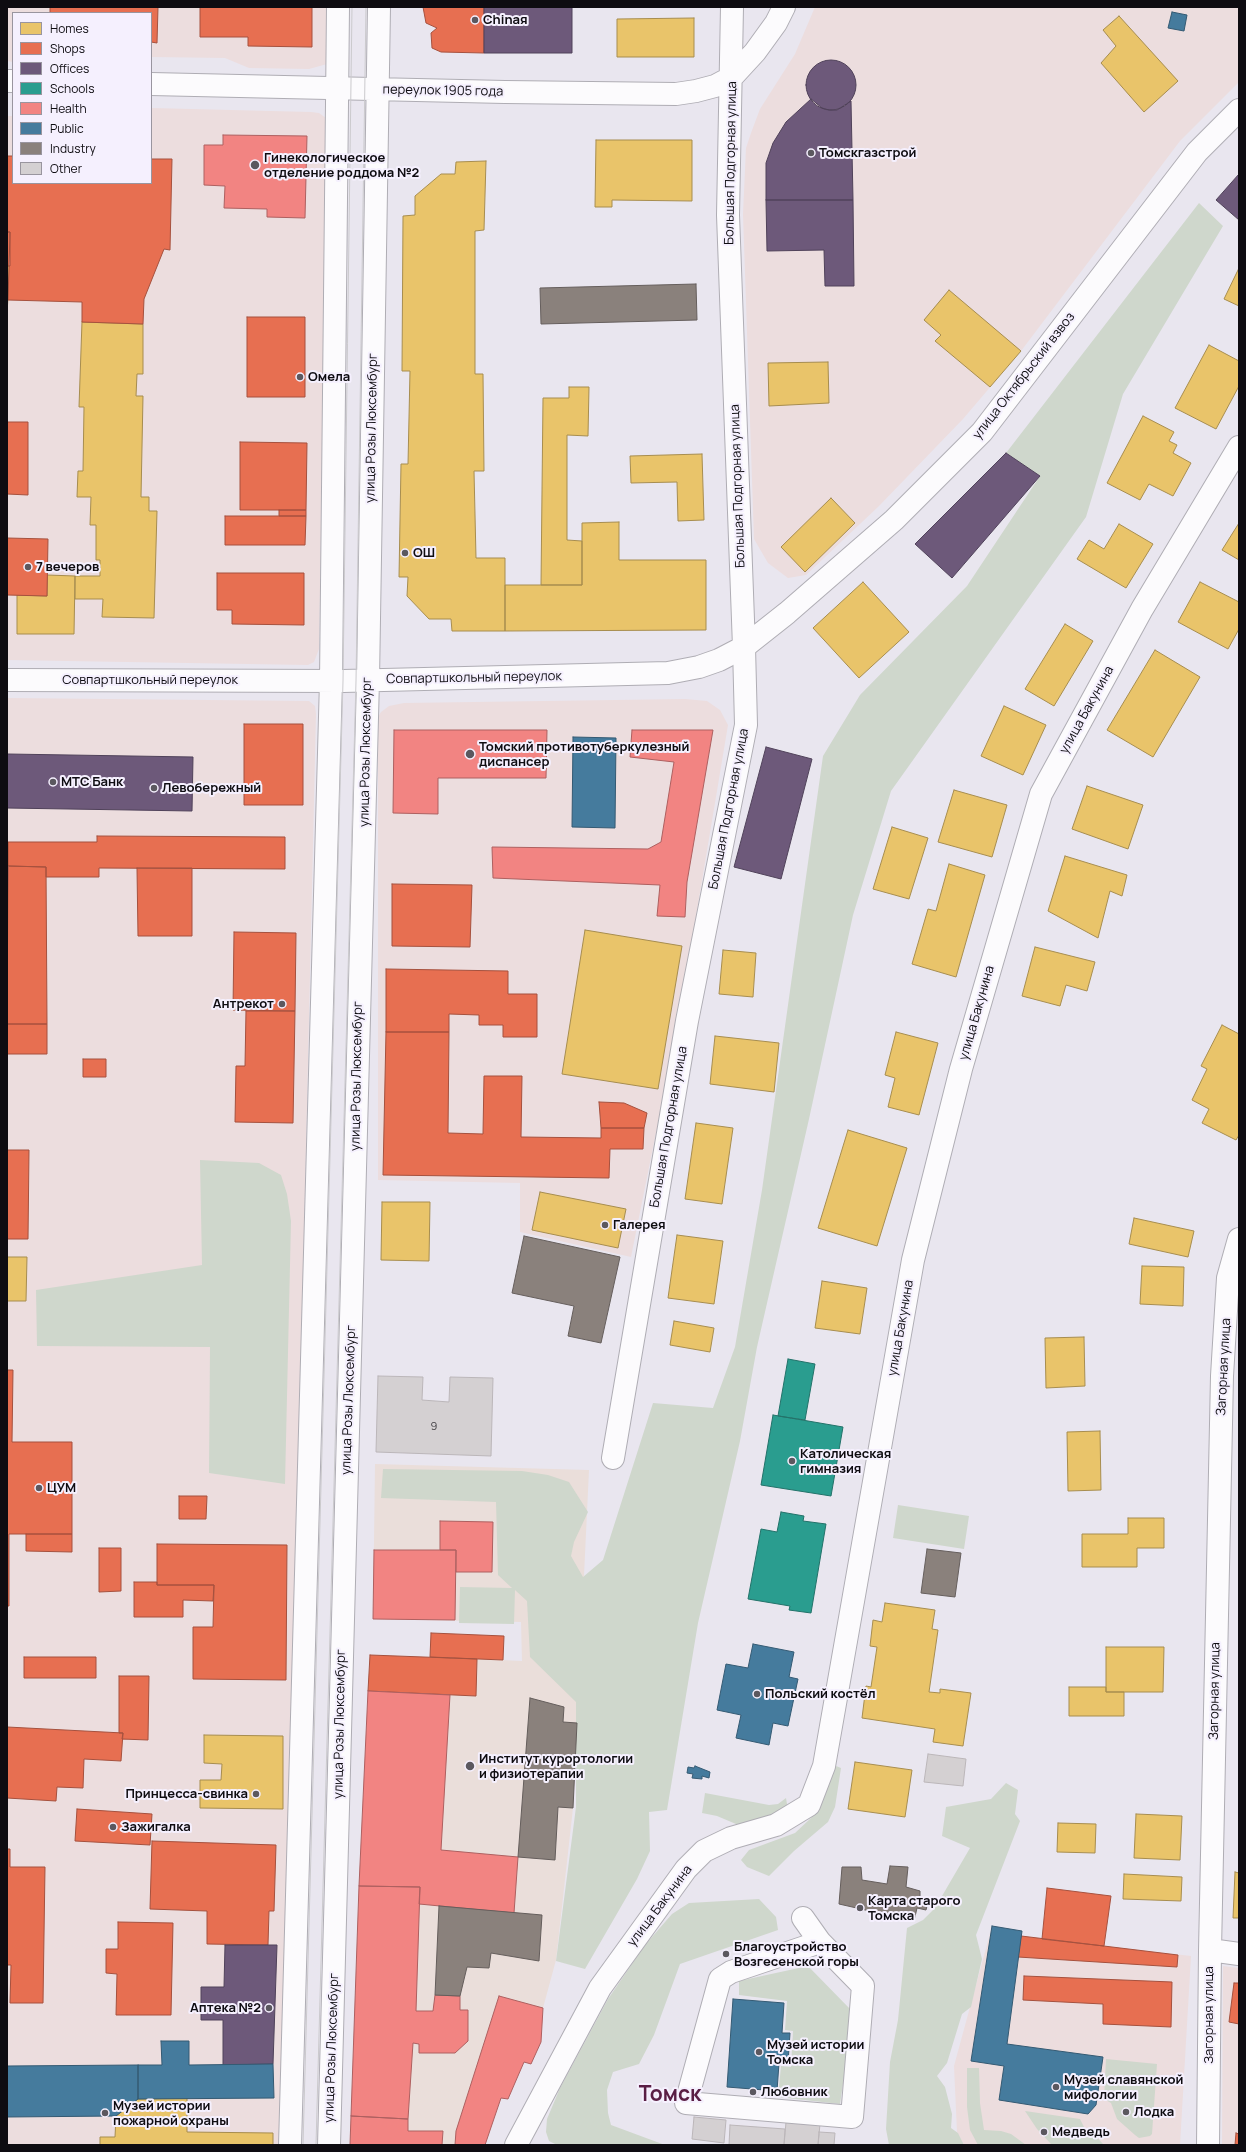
<!DOCTYPE html>
<html>
<head>
<meta charset="utf-8">
<style>
  body { margin:0 }
  #map { position:relative; width:1246px; height:2152px; overflow:hidden; background:#e9e6ef; font-family:Manrope,sans-serif }
  canvas { display:block }
  .frame { position:absolute; inset:0; border:8px solid #0e0c11; pointer-events:none }
  .legend { position:absolute; left:12px; top:12px; width:140px; height:172px; box-sizing:border-box; background:#f5f0fe; border:1px solid #99959f; margin:0; padding:5px 7px; list-style:none; font-size:12px; color:#0e0c11 }
  .legend li { display:flex; align-items:center; gap:8px; height:20px }
  .legend b { width:20px; border:1px solid #99959f }
</style>
</head>
<body>
<div id="map">
<canvas width="1246" height="2152"></canvas>
<div class="frame"></div>
<ul class="legend">
<li><b style="height:11px;background:#e9c46a"></b>Homes</li>
<li><b style="height:11px;background:#e76f51"></b>Shops</li>
<li><b style="height:11px;background:#6d597a"></b>Offices</li>
<li><b style="height:11px;background:#2a9d8f"></b>Schools</li>
<li><b style="height:11px;background:#f28482"></b>Health</li>
<li><b style="height:11px;background:#457b9d"></b>Public</li>
<li><b style="height:11px;background:#8a817c"></b>Industry</li>
<li><b style="height:11px;background:#d4d0d2"></b>Other</li>
</ul>
</div>
<script>
const c = document.querySelector('canvas').getContext('2d');
c.lineJoin = 'round';
function fillPath(path, color) { c.fillStyle = color; c.fill(path, 'evenodd'); }
const shape = rows => new Path2D(rows.map(r => 'M' + r).join(''));
function strokePath(path, color, width, dash) { c.strokeStyle = color; c.lineWidth = width; c.lineCap = dash ? 'butt' : 'round'; c.setLineDash(dash || []); c.stroke(path); }
function write(font, color, halo, rows, align = 'center') {
  c.font = font + ' Manrope,sans-serif'; c.lineWidth = 4; c.setLineDash([]); c.textBaseline = 'middle'; c.strokeStyle = halo; c.fillStyle = color; for (const [text, x, y, turn = 0] of rows) {
    c.save(); c.translate(x, y); c.rotate((+turn || 0) * Math.PI / 180); c.textAlign = isNaN(turn) ? turn : align; if (halo) c.strokeText(text, 0, 0); c.fillText(text, 0, 0); c.restore();
  }
}
fillPath(shape([
  [7,7,332,7,327,64,309,69,249,68,225,58,151,57,151,13,13,13,13,62,7,61],
  [815,7,1239,7,1239,82,1180,141,1021,351,963,419,879,506,806,575,788,578,768,563,754,539,743,214,746,148,751,133,760,109,795,54],
  [151,108,311,112,319,113,326,118,328,125,319,649,314,662,308,665,7,660,7,116,13,116,13,183,151,183],
  [7,698,309,701,315,706,316,714,283,2145,7,2145],
  [685,699,707,701,720,710,728,725,679,1018,631,1257,520,1232,520,1183,378,1180,378,717,381,712,389,706,404,703],
  [992,1926,1022,1931,1022,1936,1191,1956,1180,2145,964,2145,957,2132,954,2066],
  [1223,1966,1239,1968,1239,2145,1222,2145]
]), '#ecddde');
fillPath(shape([
  [375,1464,589,1470,573,1808,556,1960,543,2008,541,2042,531,2064,523,2062,508,2099,501,2098,485,2145,350,2145,368,1691,475,1696,477,1659,522,1661,521,1622,373,1619]
]), '#eadeda');
fillPath(shape([
  [1199,203,1223,226,1123,394,1086,517,891,791,853,915,809,1119,757,1347,740,1441,698,1623,667,1810,649,1812,650,1851,637,1879,585,1969,556,1961,576,1807,576,1702,530,1657,527,1601,515,1590,514,1624,459,1623,460,1587,512,1588,498,1575,496,1502,381,1498,383,1469,522,1471,548,1475,569,1482,588,1512,574,1542,571,1556,583,1577,603,1560,653,1403,713,1408,735,1347,762,1190,823,756,860,695,967,586,1040,476,1006,453],
  [200,1160,259,1163,281,1175,287,1194,291,1221,285,1484,209,1473,210,1347,37,1346,36,1290,202,1265],
  [898,1505,969,1516,964,1549,893,1538],
  [831,1764,841,1768,835,1807,828,1822,794,1851,769,1876,747,1867,741,1860,749,1850,795,1833,811,1818,822,1800],
  [1006,1783,1018,1790,1015,1814,1020,1821,976,1935,982,1959,971,2007,962,2014,947,2063,937,2076,945,2087,952,2114,951,2128,958,2133,964,2145,889,2145,886,2129,890,2062,898,2020,907,1928,923,1920,935,1908,970,1848,942,1836,946,1807,991,1799],
  [705,1793,769,1805,778,1804,786,1798,788,1810,750,1825,736,1824,717,1816,702,1813],
  [759,1899,776,1917,778,1930,680,1964,654,2035,639,2064,613,2072,607,2090,608,2113,611,2125,665,2145,557,2145,549,2141,546,2132,547,2119,560,2088,608,1999,645,1945,672,1914,689,1903],
  [808,1966,850,2009,847,2057,840,2104,778,2097,781,2066,791,2067,793,2031,785,2030,787,2001,739,1995,739,1981],
  [1106,2059,1157,2064,1152,2134,1150,2136,1139,2138,1135,2135,1117,2119,1111,2103,1104,2099],
  [967,2068,979,2068,980,2103,984,2130,1001,2131,1011,2134,1026,2145,978,2145,970,2130,967,2107],
  [1025,2111,1080,2119,1086,2131,1093,2133,1103,2144,1051,2144,1037,2129]
]), '#cfd7cc');
const homes = shape([
  [1119,16,1178,81,1144,112,1101,63,1116,46,1103,30,1119,16],
  [694,18,694,57,617,57,617,19,694,18],
  [596,140,692,140,692,201,612,200,612,207,595,207,596,140],
  [486,161,484,230,475,231,475,374,483,374,484,471,474,471,476,558,505,558,505,631,452,631,451,619,429,619,407,596,408,577,399,577,401,464,408,464,410,371,402,371,403,216,415,215,415,196,441,174,455,174,456,162,486,161],
  [7,266,10,266,7,313,7,266],
  [1239,268,1239,306,1224,299,1239,268],
  [949,290,1021,351,990,387,935,341,941,335,924,320,949,290],
  [82,322,143,324,143,374,137,374,136,396,143,396,141,497,149,497,149,511,157,511,154,618,102,617,103,599,75,599,75,576,100,576,100,560,96,560,96,525,90,525,91,497,77,497,78,471,83,471,84,407,79,407,82,322],
  [1209,345,1239,361,1239,386,1216,429,1175,408,1209,345],
  [828,362,829,403,769,406,768,363,828,362],
  [569,387,589,387,588,436,567,435,567,540,582,541,582,585,541,585,543,398,569,398,569,387],
  [1143,416,1174,432,1169,441,1177,445,1173,453,1191,463,1173,496,1149,484,1140,500,1107,483,1143,416],
  [702,454,704,520,678,521,677,482,631,483,630,456,702,454],
  [831,498,855,523,805,572,781,547,831,498],
  [619,522,619,560,706,560,706,630,505,631,505,585,582,585,582,523,619,522],
  [1239,523,1239,560,1222,550,1239,523],
  [1119,524,1153,544,1126,588,1077,559,1089,540,1104,549,1119,524],
  [47,575,75,576,74,634,17,634,17,595,47,596,47,575],
  [863,582,909,632,859,678,813,628,863,582],
  [1200,582,1239,602,1239,629,1228,649,1178,622,1200,582],
  [1065,624,1093,641,1054,706,1025,689,1065,624],
  [1155,650,1200,677,1153,757,1107,730,1155,650],
  [1004,706,1046,725,1023,775,981,756,1004,706],
  [1087,786,1143,805,1128,849,1072,829,1087,786],
  [954,790,1007,805,992,857,938,842,954,790],
  [892,827,928,838,909,899,873,889,892,827],
  [1065,856,1127,875,1122,896,1110,891,1098,938,1048,911,1065,856],
  [949,864,985,875,956,977,912,964,928,909,936,911,949,864],
  [585,930,682,946,658,1089,562,1074,585,930],
  [1035,947,1095,962,1087,991,1066,985,1060,1006,1022,996,1035,947],
  [723,950,756,953,753,997,719,994,723,950],
  [1222,1025,1239,1034,1239,1135,1236,1140,1202,1123,1209,1109,1192,1100,1207,1069,1201,1066,1222,1025],
  [896,1032,938,1043,919,1115,888,1107,895,1078,885,1075,896,1032],
  [715,1036,779,1043,774,1092,710,1084,715,1036],
  [696,1123,733,1128,722,1204,685,1199,696,1123],
  [848,1130,907,1148,877,1246,818,1228,848,1130],
  [540,1192,626,1209,618,1248,532,1230,540,1192],
  [382,1202,430,1202,429,1261,381,1260,382,1202],
  [1134,1218,1194,1231,1188,1257,1129,1244,1134,1218],
  [677,1235,723,1241,714,1304,668,1298,677,1235],
  [7,1257,27,1257,26,1301,7,1301,7,1257],
  [1142,1266,1184,1267,1183,1306,1140,1304,1142,1266],
  [822,1281,867,1288,860,1334,815,1328,822,1281],
  [674,1321,714,1328,710,1352,670,1345,674,1321],
  [1084,1337,1085,1386,1046,1388,1045,1338,1084,1337],
  [1100,1431,1101,1490,1068,1491,1067,1432,1100,1431],
  [1128,1518,1164,1518,1164,1548,1137,1548,1137,1567,1082,1567,1082,1534,1128,1534,1128,1518],
  [885,1603,935,1610,932,1629,938,1630,929,1692,940,1693,940,1689,971,1693,963,1746,933,1742,935,1729,862,1718,866,1686,871,1687,877,1647,870,1646,873,1620,882,1622,885,1603],
  [1106,1647,1164,1647,1163,1692,1106,1692,1106,1647],
  [1069,1687,1106,1687,1106,1692,1124,1692,1124,1716,1069,1716,1069,1687],
  [204,1735,283,1736,283,1809,200,1808,200,1780,221,1780,222,1764,204,1763,204,1735],
  [855,1762,912,1770,905,1817,848,1809,855,1762],
  [1136,1814,1182,1816,1180,1860,1134,1858,1136,1814],
  [1058,1823,1096,1824,1095,1853,1057,1852,1058,1823],
  [1235,1872,1239,1873,1239,1918,1233,1918,1235,1872],
  [1124,1874,1182,1877,1181,1901,1123,1899,1124,1874],
  [187,2098,187,2132,273,2133,273,2145,100,2145,100,2137,115,2137,116,2116,138,2099,187,2098]
]);
fillPath(homes, '#e9c46a');
strokePath(homes, '#a78d4f', 1);
const shops = shape([
  [50,7,158,7,157,43,151,42,151,13,50,13,50,7],
  [200,7,312,7,312,47,248,46,248,37,200,37,200,7],
  [423,7,484,7,484,53,441,52,432,48,431,33,437,28,426,23,423,7],
  [7,156,13,156,13,183,151,183,151,159,172,159,170,250,164,249,144,299,143,324,82,322,82,302,8,300,10,232,7,232,7,156],
  [7,232,10,232,10,266,7,266,7,232],
  [247,317,305,317,305,397,247,397,247,317],
  [7,422,28,422,28,495,7,494,7,422],
  [240,442,307,443,306,510,240,510,240,442],
  [279,510,306,510,306,516,279,516,279,510],
  [225,516,306,516,305,545,225,545,225,516],
  [7,538,48,539,47,596,7,595,7,538],
  [217,573,304,573,304,625,232,624,232,610,217,610,217,573],
  [244,724,303,724,303,805,244,805,244,724],
  [97,836,285,837,285,869,99,868,99,877,46,877,46,867,8,866,8,842,97,842,97,836],
  [8,866,46,867,47,1024,7,1024,8,866],
  [137,868,192,868,192,936,138,936,137,868],
  [392,884,472,885,470,947,392,946,392,884],
  [234,932,296,933,295,1011,233,1010,234,932],
  [386,969,508,971,508,994,537,994,537,1037,503,1037,503,1025,479,1025,479,1015,449,1014,449,1032,386,1032,386,969],
  [246,1011,295,1011,293,1123,235,1122,236,1066,245,1066,246,1011],
  [7,1024,47,1024,47,1054,7,1054,7,1024],
  [386,1032,449,1032,448,1133,483,1134,484,1076,522,1076,521,1137,601,1138,601,1128,644,1128,643,1149,610,1149,609,1178,383,1175,386,1032],
  [83,1059,106,1059,106,1077,83,1077,83,1059],
  [599,1102,624,1103,647,1113,644,1128,601,1128,599,1102],
  [7,1150,29,1150,28,1239,7,1239,7,1150],
  [7,1370,13,1370,12,1442,72,1442,72,1534,9,1534,9,1606,7,1606,7,1370],
  [179,1496,207,1496,206,1519,179,1519,179,1496],
  [26,1534,72,1534,72,1552,26,1551,26,1534],
  [157,1544,287,1545,286,1680,193,1679,193,1627,213,1627,214,1585,157,1585,157,1544],
  [99,1548,121,1548,121,1591,99,1592,99,1548],
  [134,1582,157,1582,157,1585,214,1585,213,1601,183,1600,183,1617,134,1617,134,1582],
  [431,1633,504,1636,503,1660,430,1657,431,1633],
  [370,1655,477,1659,476,1696,368,1691,370,1655],
  [24,1657,96,1657,96,1678,24,1678,24,1657],
  [119,1676,149,1676,148,1740,122,1739,123,1733,119,1733,119,1676],
  [7,1727,123,1733,121,1761,84,1759,83,1788,57,1787,56,1801,7,1798,7,1727],
  [77,1809,152,1814,150,1845,75,1841,77,1809],
  [152,1841,276,1845,274,1911,269,1911,268,1945,207,1944,207,1911,150,1909,152,1841],
  [7,1849,10,1849,10,1867,45,1867,43,2003,10,2003,11,1965,7,1965,7,1849],
  [1047,1888,1111,1896,1104,1946,1042,1939,1047,1888],
  [118,1922,173,1923,171,2015,116,2015,117,1974,106,1973,106,1949,118,1949,118,1922],
  [1021,1936,1178,1955,1177,1967,1018,1957,1021,1936],
  [1024,1976,1172,1982,1171,2027,1103,2024,1103,2004,1023,2000,1024,1976],
  [1234,1983,1239,1983,1239,2024,1229,2022,1234,1983],
  [1236,2133,1239,2134,1239,2145,1235,2145,1236,2133]
]);
fillPath(shops, '#e76f51');
strokePath(shops, '#a6513e', 1);
const offices = shape([
  [484,7,572,7,572,53,484,53,484,7],
  '806 85a25 25 0 1 1 50 0a25 25 0 1 1-50 0Z',
  [811,99,822,108,829,110,837,110,851,101,853,200,766,200,766,163,773,143,786,122,811,99],
  [1239,174,1239,220,1216,200,1239,174],
  [766,200,853,200,854,286,825,286,824,250,767,251,766,200],
  [1006,453,1040,476,952,578,915,544,1006,453],
  [766,747,812,759,781,879,734,867,766,747],
  [7,754,193,757,192,811,7,808,7,754],
  [225,1945,277,1945,273,2064,223,2065,223,2020,201,2020,201,1987,224,1987,225,1945]
]);
fillPath(offices, '#6d597a');
strokePath(offices, '#50425a', 1);
const schools = shape([
  [788,1359,815,1364,805,1420,778,1416,788,1359],
  [773,1415,843,1427,831,1496,761,1485,773,1415],
  [781,1512,804,1516,803,1521,826,1524,811,1613,789,1610,790,1606,748,1599,761,1529,777,1532,781,1512]
]);
fillPath(schools, '#2a9d8f');
strokePath(schools, '#227269', 1);
const health = shape([
  [223,135,307,136,305,218,267,217,267,209,224,208,225,186,204,185,204,145,223,145,223,135],
  [394,730,547,730,546,778,438,778,438,814,393,813,394,730],
  [632,730,713,730,687,882,685,917,657,916,660,885,493,878,492,847,648,849,661,842,674,762,630,757,632,730],
  [7,866,8,866,7,922,7,866],
  [440,1521,493,1522,492,1572,456,1572,456,1550,440,1550,440,1521],
  [374,1550,456,1550,455,1620,373,1619,374,1550],
  [368,1691,450,1695,441,1850,518,1857,514,1913,419,1904,420,1887,359,1886,368,1691],
  [359,1886,420,1887,416,2011,433,2011,435,1995,460,1996,460,2010,468,2010,468,2041,455,2053,419,2053,419,2044,413,2043,408,2119,351,2116,359,1886],
  [499,1996,543,2008,541,2042,531,2064,524,2062,508,2099,501,2098,485,2145,455,2145,456,2131,499,1996],
  [351,2116,408,2119,408,2131,443,2131,442,2145,350,2145,351,2116]
]);
fillPath(health, '#f28482');
strokePath(health, '#ae6060', 1);
const public = shape([
  [1172,12,1187,15,1184,31,1168,28,1172,12],
  [573,737,616,738,615,828,572,827,573,737],
  [753,1644,794,1652,789,1677,798,1679,788,1726,773,1723,769,1745,736,1738,741,1715,717,1710,726,1664,748,1668,753,1644],
  [695,1766,710,1772,709,1778,702,1776,702,1779,692,1778,693,1774,687,1773,688,1767,694,1768,695,1766],
  [992,1926,1022,1931,1007,2044,1103,2057,1096,2105,1088,2114,999,2100,1004,2066,971,2061,992,1926],
  [733,1999,784,2003,782,2033,790,2033,788,2063,779,2063,777,2091,727,2087,733,1999],
  [161,2041,189,2041,189,2065,273,2064,274,2098,138,2099,138,2065,162,2065,161,2041],
  [138,2065,138,2099,116,2116,7,2117,7,2066,138,2065]
]);
fillPath(public, '#457b9d');
strokePath(public, '#345a73', 1);
const industry = shape([
  [696,284,697,320,541,324,540,288,696,284],
  [524,1236,620,1257,601,1343,568,1336,574,1306,512,1293,524,1236],
  [927,1549,961,1553,955,1597,921,1593,927,1549],
  [530,1698,564,1707,563,1722,577,1723,573,1808,558,1807,555,1860,518,1857,530,1698],
  [890,1866,908,1867,906,1887,920,1891,920,1897,929,1898,926,1910,917,1908,914,1921,839,1904,842,1867,861,1867,862,1880,887,1884,890,1866],
  [439,1906,542,1915,539,1961,491,1953,489,1968,467,1967,460,1996,435,1995,439,1906]
]);
fillPath(industry, '#8a817c');
strokePath(industry, '#655e5c', 1);
const building = shape([
  [378,1376,423,1377,422,1400,449,1402,450,1377,493,1378,491,1456,376,1452,378,1376],
  [928,1754,966,1759,963,1786,924,1782,928,1754],
  [694,2117,726,2120,724,2143,692,2139,694,2117],
  [786,2122,820,2124,818,2145,784,2145,786,2122],
  [730,2125,785,2129,784,2145,729,2145,730,2125],
  [819,2132,835,2133,834,2145,818,2145,819,2132]
]);
fillPath(building, '#d4d0d2');
strokePath(building, '#bbb6b9', 1);
const street = shape([
  [613,1458,687,1021,746,725,744,647],
  [803,1918,820,1942,863,1986,852,2117,686,2103,720,1979,731,1972,820,1942],
  [1210,1950,1239,1954],
  [516,2145,600,1988,686,1869,704,1851,731,1838,776,1825,809,1805,824,1766,913,1260,961,1069,1041,794,1142,609,1239,447],
  [1208,2145,1210,1950,1222,1376,1228,1278,1239,1239]
]);
const secondary = shape([
  [732,7,728,215,744,647],
  [7,81,13,81],
  [151,84,505,92,676,94,696,91,715,86,732,77,755,52,776,23,784,7],
  [7,680,343,681,668,673,699,667,719,660,744,647,787,613,894,520,982,432,1197,152,1239,110],
  [290,2145,331,681,338,7],
  [329,2145,368,680,379,7]
]);
strokePath(street, '#afadb4', 24);
strokePath(secondary, '#afadb4', 24);
strokePath(street, '#fcfbfd', 22);
strokePath(secondary, '#fcfbfd', 22);
strokePath(shape([
  [303,2145,343,681,352,7],
  [316,2145,356,681,366,7]
]), '#cbcacd', 1);
for (const [x, y, r, color] of [
  [475,20,4,"#5b585f"],
  [811,153,4,"#5b585f"],
  [255,165,5,"#5b585f"],
  [300,377,4,"#5b585f"],
  [405,553,4,"#5b585f"],
  [28,567,4,"#5b585f"],
  [470,754,5,"#5b585f"],
  [53,782,4,"#5b585f"],
  [154,788,4,"#5b585f"],
  [282,1004,4,"#5b585f"],
  [605,1225,4,"#5b585f"],
  [792,1461,4,"#5b585f"],
  [39,1488,4,"#5b585f"],
  [757,1694,4,"#5b585f"],
  [470,1766,5,"#5b585f"],
  [256,1794,4,"#5b585f"],
  [113,1827,4,"#5b585f"],
  [860,1908,4,"#5b585f"],
  [726,1954,4,"#5b585f"],
  [269,2008,4,"#5b585f"],
  [759,2052,4,"#5b585f"],
  [1056,2087,4,"#5b585f"],
  [753,2092,4,"#5b585f"],
  [1126,2112,4,"#5b585f"],
  [105,2113,4,"#5b585f"],
  [1044,2132,4,"#5b585f"]
]) { const dot = new Path2D(); dot.arc(x, y, r, 0, 2 * Math.PI); c.fillStyle = color; c.fill(dot); strokePath(dot, '#f5f0fe', 1.5); }
write('11px', '#403e42', null, [
  ["9",434,1427]
]);
write('bold 13px', '#0e0c11', '#f5f0fe', [
  ["Chinaя",483,20],
  ["Томскгазстрой",819,153],
  ["Гинекологическое",264,158],
  ["отделение роддома №2",264,173],
  ["Омела",308,377],
  ["ОШ",413,553],
  ["7 вечеров",36,567],
  ["Томский противотуберкулезный",479,747],
  ["диспансер",479,762],
  ["МТС Банк",61,782],
  ["Левобережный",162,788],
  ["Антрекот",274,1004,"right"],
  ["Галерея",613,1225],
  ["Католическая",800,1454],
  ["гимназия",800,1469],
  ["ЦУМ",47,1488],
  ["Польский костёл",765,1694],
  ["Институт курортологии",479,1759],
  ["и физиотерапии",479,1774],
  ["Принцесса-свинка",248,1794,"right"],
  ["Зажигалка",121,1827],
  ["Карта старого",868,1901],
  ["Томска",868,1916],
  ["Благоустройство",734,1947],
  ["Возгесенской горы",734,1962],
  ["Аптека №2",261,2008,"right"],
  ["Музей истории",767,2045],
  ["Томска",767,2060],
  ["Музей славянской",1064,2080],
  ["мифологии",1064,2095],
  ["Любовник",761,2092],
  ["Музей истории",113,2106],
  ["пожарной охраны",113,2121],
  ["Лодка",1134,2112],
  ["Медведь",1052,2132]
], 'left');
write('13px', '#0e0c11', '#f5f0fe', [
  ["переулок 1905 года",443,91,1],
  ["Большая Подгорная улица",731,163,-89],
  ["улица Октябрьский взвоз",1024,376,-52],
  ["улица Розы Люксембург",372,428,-89],
  ["Большая Подгорная улица",738,486,-92],
  ["Совпартшкольный переулок",474,678,-1],
  ["Совпартшкольный переулок",150,680],
  ["улица Бакунина",1087,710,-61],
  ["улица Розы Люксембург",366,752,-89],
  ["Большая Подгорная улица",729,809,-79],
  ["улица Бакунина",977,1013,-74],
  ["улица Розы Люксембург",357,1076,-89],
  ["Большая Подгорная улица",669,1127,-80],
  ["улица Бакунина",901,1328,-80],
  ["Загорная улица",1224,1367,-87],
  ["улица Розы Люксембург",349,1400,-88],
  ["Загорная улица",1215,1691,-89],
  ["улица Розы Люксембург",340,1724,-89],
  ["улица Бакунина",660,1906,-53],
  ["Загорная улица",1209,2015,-90],
  ["улица Розы Люксембург",332,2048,-88]
]);
write('bold 21px', '#591e44', '#f5f0fe', [
  ["Томск",670,2095]
]);
</script>
</body>
</html>
